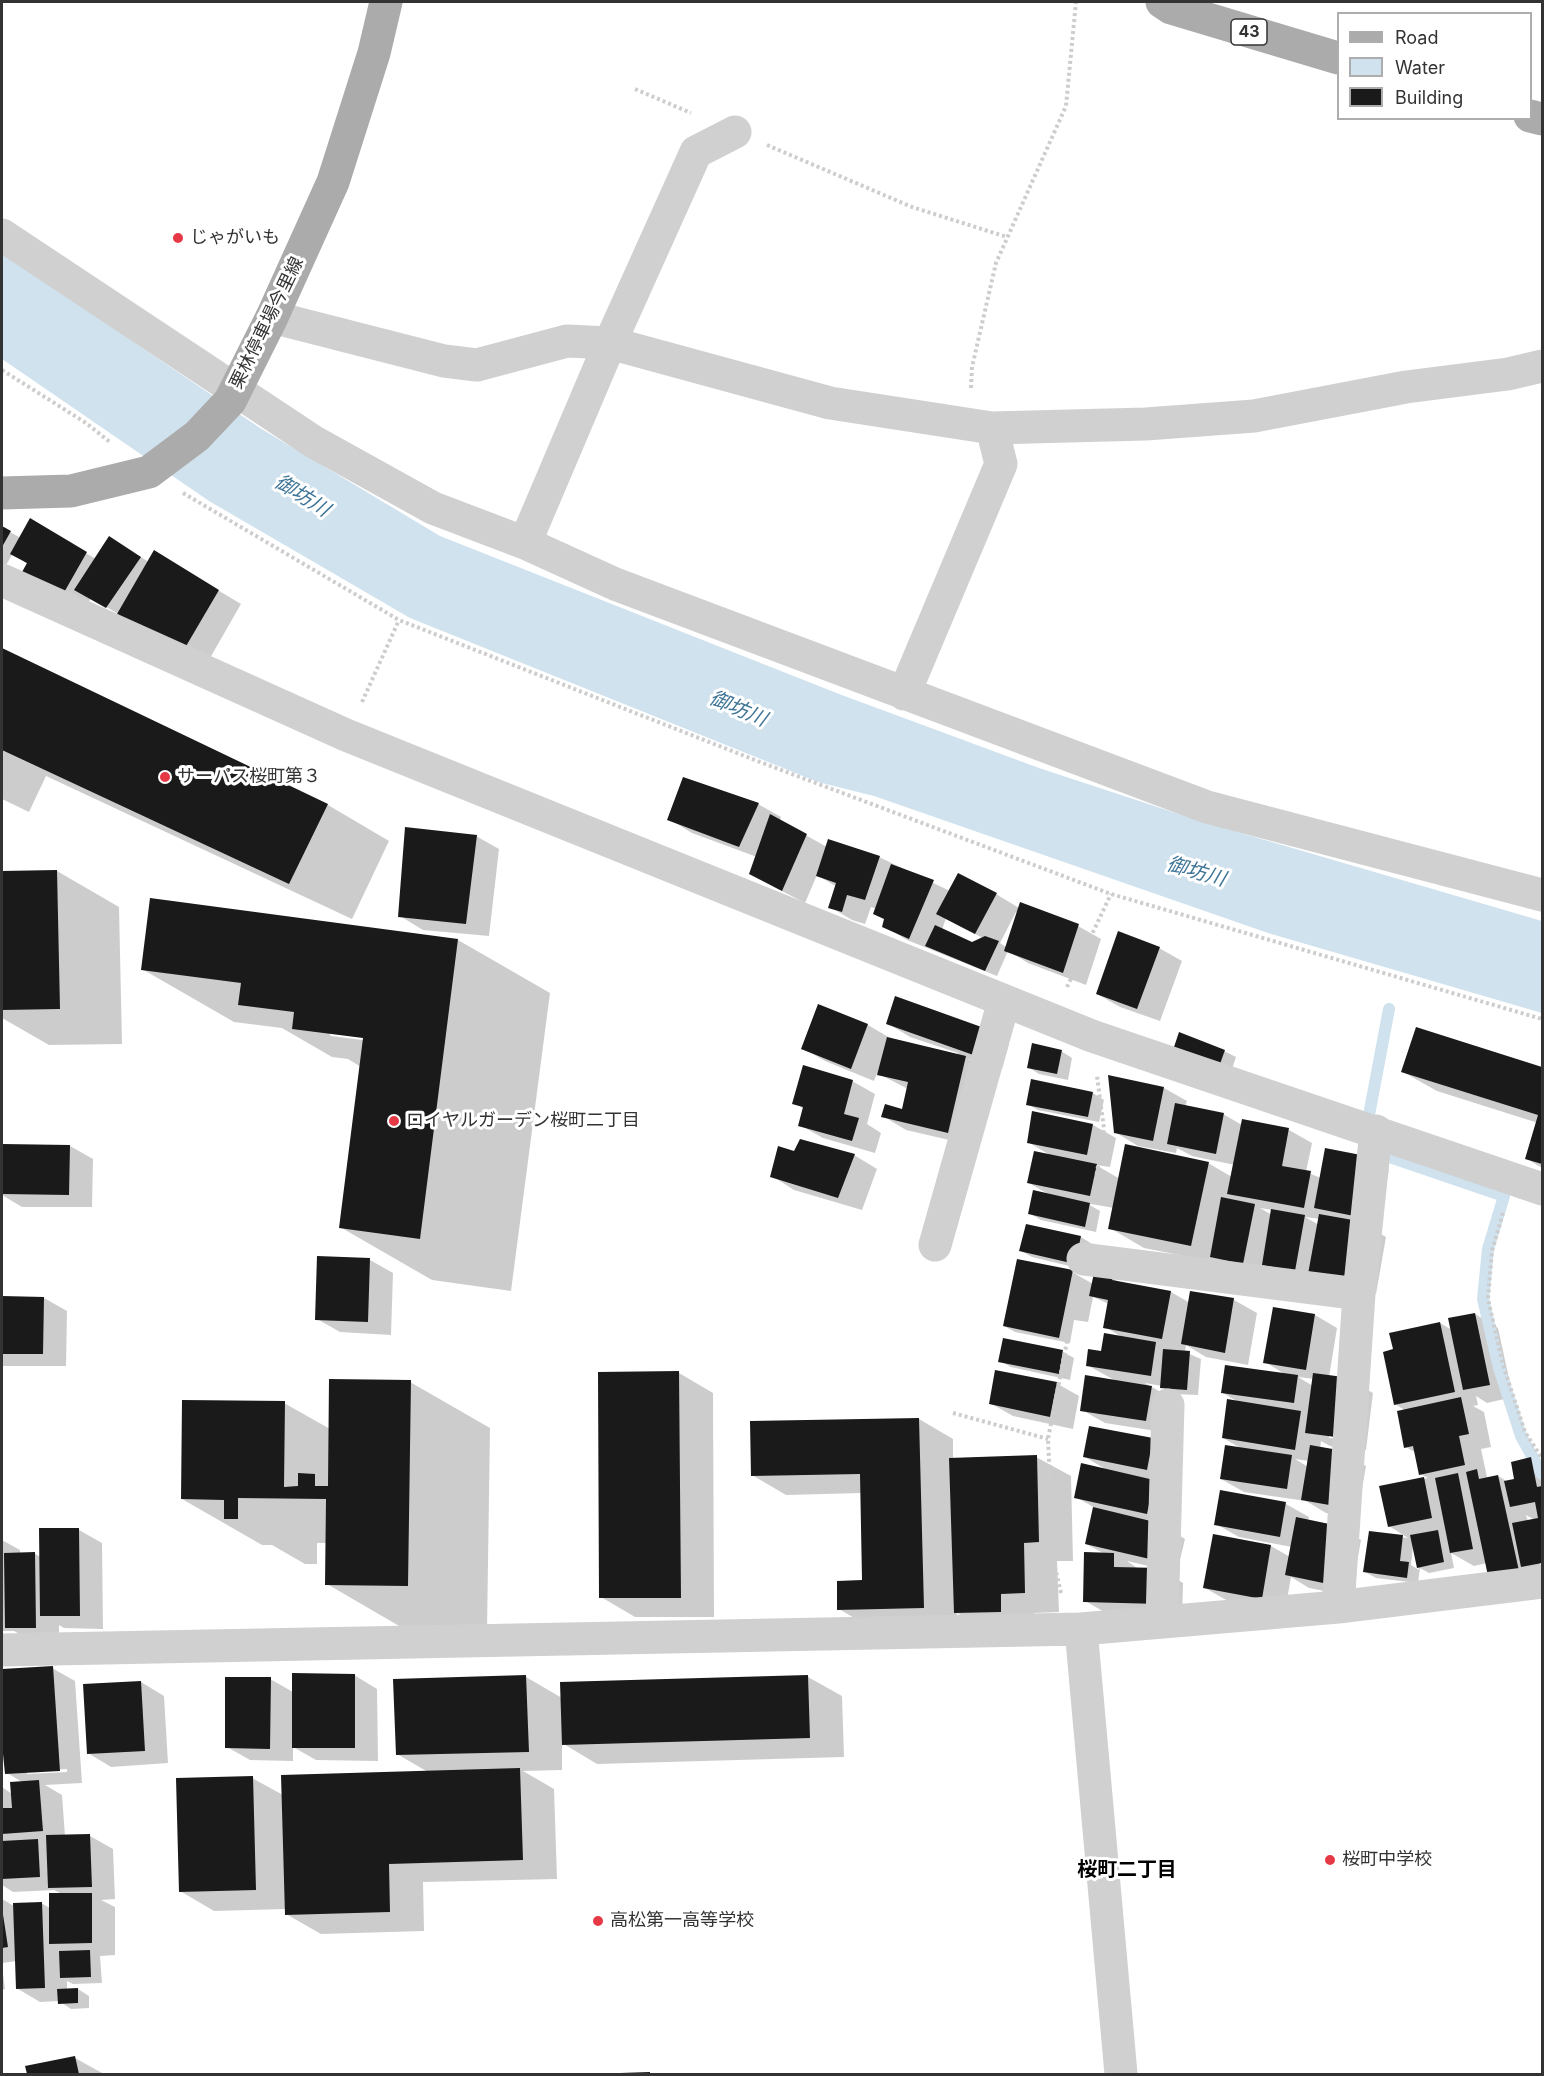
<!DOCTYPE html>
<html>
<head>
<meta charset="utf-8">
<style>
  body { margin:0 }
  #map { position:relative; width:1544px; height:2076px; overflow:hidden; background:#fff; font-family:Inter,sans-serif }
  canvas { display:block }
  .frame { position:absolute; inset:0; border:3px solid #333; pointer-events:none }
  .legend { position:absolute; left:1337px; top:12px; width:195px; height:108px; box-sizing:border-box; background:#fff; border:2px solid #adadad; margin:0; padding:8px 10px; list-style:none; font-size:18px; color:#333 }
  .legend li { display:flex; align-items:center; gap:12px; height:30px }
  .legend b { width:30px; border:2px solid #adadad }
</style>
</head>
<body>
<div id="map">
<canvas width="1544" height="2076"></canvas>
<div class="frame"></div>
<ul class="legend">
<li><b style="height:8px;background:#ababab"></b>Road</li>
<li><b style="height:16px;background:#cfe2ee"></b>Water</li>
<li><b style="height:16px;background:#1a1a1a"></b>Building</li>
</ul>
</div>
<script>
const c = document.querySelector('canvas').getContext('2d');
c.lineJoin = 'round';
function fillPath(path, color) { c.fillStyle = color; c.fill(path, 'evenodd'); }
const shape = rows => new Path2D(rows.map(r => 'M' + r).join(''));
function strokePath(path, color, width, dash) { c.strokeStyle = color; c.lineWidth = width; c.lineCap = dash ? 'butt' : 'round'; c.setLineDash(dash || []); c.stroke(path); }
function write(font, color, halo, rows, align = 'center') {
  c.font = font + ' Inter,"Noto Sans JP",sans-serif'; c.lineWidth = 6; c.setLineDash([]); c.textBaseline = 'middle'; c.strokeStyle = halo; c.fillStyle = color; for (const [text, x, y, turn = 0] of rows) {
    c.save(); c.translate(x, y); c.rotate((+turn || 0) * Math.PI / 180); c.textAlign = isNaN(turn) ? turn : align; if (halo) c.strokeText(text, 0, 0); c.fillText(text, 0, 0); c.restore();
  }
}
fillPath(shape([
  [2,252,260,428,440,536,839,694,1039,768,1200,821,1542,921,1542,1013,1268,933,874,796,818,782,410,618,209,501,2,359]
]), '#cfe2ee');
fillPath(shape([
  [31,521,96,559,109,538,149,562,154,552,241,604,206,665,91,598,85,608,13,553,5,567,2,565,2,528,21,538],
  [2,650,328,805,389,841,352,919,46,776,29,812,2,799],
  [758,804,781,817,780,821,827,847,879,857,950,891,996,894,1019,908,1078,926,1101,939,1086,985,1028,963,1008,951,997,976,907,940,884,926,885,919,877,909,871,907,865,924,852,920,830,907,837,887,817,875,805,903,774,887,757,857,692,833,669,819],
  [1016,912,1018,913,1006,947,1000,943],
  [946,918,961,927,983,938,972,944,942,930],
  [476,836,499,849,489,936,423,930,400,916],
  [57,871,119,907,122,1044,49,1045,2,1018,2,872],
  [151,900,458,940,550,993,511,1291,432,1280,340,1227,361,1067,348,1059,332,1057,282,1028,234,1022,142,969],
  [328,1032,371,1038,370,1041,331,1036],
  [1159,948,1182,961,1160,1021,1120,1007,1097,994],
  [819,1006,868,1025,890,1038,957,1055,958,1053,910,1037,887,1023,987,1031,1009,1044,1002,1069,968,1059,989,1071,971,1145,906,1130,883,1116,903,1111,908,1089,877,1073,874,1081,825,1061,803,1048],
  [1417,1029,1542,1068,1542,1168,1527,1159,1538,1123,1437,1091,1403,1072],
  [1061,1051,1072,1058,1068,1080,1039,1074,1028,1067],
  [1224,1051,1236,1057,1232,1069,1187,1052],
  [852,1081,875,1094,867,1124,881,1133,875,1153,823,1138,800,1125,804,1109,794,1103],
  [1164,1088,1187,1101,1185,1107,1223,1114,1242,1125,1243,1121,1289,1130,1312,1143,1306,1172,1321,1178,1366,1157,1389,1170,1377,1228,1369,1227,1386,1237,1376,1294,1144,1248,1110,1228,1114,1208,1086,1203,1100,1211,1096,1232,1041,1220,1029,1213,1050,1195,1029,1183,1050,1155,1028,1142,1093,1125,1116,1138,1110,1167,1096,1165,1120,1179,1208,1163,1232,1177,1235,1165,1192,1156,1177,1148,1176,1153,1138,1146,1115,1132],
  [1260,1208,1272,1210,1272,1215],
  [1305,1217,1320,1219,1319,1225],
  [1093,1093,1104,1100,1099,1122,1038,1110,1027,1104],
  [2,1146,70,1146,93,1159,92,1207,22,1207,2,1195],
  [854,1155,877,1169,862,1210,794,1190,772,1176],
  [1027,1225,1081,1237,1092,1244,1086,1270,1032,1257,1021,1251],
  [370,1260,393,1273,391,1335,340,1332,317,1319],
  [1072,1272,1093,1284,1112,1278,1121,1283,1171,1292,1190,1303,1192,1293,1234,1300,1257,1313,1248,1365,1206,1357,1186,1345,1185,1352,1201,1359,1198,1395,1173,1394,1162,1386,1145,1383,1174,1400,1169,1433,1105,1423,1082,1410,1116,1381,1087,1365,1122,1337,1105,1327,1109,1304,1093,1297,1088,1322,1074,1320,1070,1343,1015,1332,1004,1326],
  [2,1298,44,1298,67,1311,66,1366,2,1366],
  [1475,1314,1498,1328,1513,1397,1487,1403,1476,1396,1478,1405,1473,1406,1484,1412,1491,1447,1481,1449,1487,1477,1498,1476,1508,1482,1516,1480,1531,1459,1542,1466,1542,1561,1540,1562,1540,1565,1542,1564,1542,1578,1487,1563,1474,1566,1451,1553,1454,1568,1429,1573,1420,1568,1418,1583,1376,1578,1365,1572,1370,1533,1408,1538,1389,1526,1381,1487,1428,1478,1420,1474,1416,1453,1406,1447,1406,1411,1395,1404,1395,1351,1440,1323,1452,1330],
  [1526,1515,1535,1520,1528,1521],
  [1413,1546,1417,1561,1419,1570,1411,1565],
  [1315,1315,1337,1328,1329,1377,1350,1380,1373,1393,1366,1450,1330,1446,1321,1441,1320,1449,1343,1453,1366,1466,1357,1518,1326,1513,1306,1501,1244,1492,1221,1479,1244,1450,1223,1438,1240,1403,1223,1393,1288,1376,1265,1362],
  [1298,1377,1314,1379,1313,1386],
  [1329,1435,1350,1440,1329,1438],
  [1295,1459,1309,1461,1308,1467],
  [1004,1340,1063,1352,1074,1358,1070,1380,1011,1367,1000,1361],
  [600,1373,679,1373,713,1393,714,1617,635,1617,601,1597],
  [410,1382,490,1428,487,1631,406,1630,327,1584,327,1543,317,1543,317,1564,305,1564,272,1545,262,1545,182,1499,284,1403,330,1429],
  [1056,1383,1079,1396,1073,1429,1013,1416,990,1403],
  [919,1419,953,1439,953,1459,1036,1457,1071,1476,1073,1561,1057,1561,1059,1612,1034,1613,1035,1631,990,1632,957,1613,957,1627,873,1629,839,1609,864,1581,862,1493,786,1495,752,1475],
  [1153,1439,1162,1525,1185,1539,1177,1572,1160,1569,1183,1583,1182,1616,1108,1614,1085,1601,1105,1554,1086,1544,1095,1508,1076,1497,1107,1470,1085,1457],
  [1127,1561,1157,1568,1157,1569,1137,1568],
  [1286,1504,1309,1517,1308,1521,1338,1527,1361,1540,1351,1596,1309,1588,1291,1577,1285,1611,1228,1601,1205,1588,1214,1536,1271,1546,1290,1557,1292,1547,1239,1537,1216,1524],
  [41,1530,79,1530,102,1543,103,1629,64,1628,59,1625,59,1640,30,1640,14,1631,2,1631,2,1540,20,1550,20,1554,35,1554,41,1557],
  [52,1668,75,1681,82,1783,45,1785,62,1795,65,1836,90,1836,113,1849,115,1899,101,1900,115,1907,115,1955,100,1956,102,1983,73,1984,67,1981,67,1990,78,1989,89,1996,89,2008,71,2009,59,2001,40,2002,18,1989,17,1961,2,1963,2,1899,14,1906,41,1903,50,1908,62,1894,54,1890,13,1892,2,1885,2,1787,12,1794,24,1783,7,1773,6,1754,2,1751,2,1671],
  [67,1769,67,1772,27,1774,27,1771],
  [354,1675,377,1689,378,1761,316,1760,293,1747,293,1761,250,1760,227,1747,270,1679,293,1692],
  [526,1677,562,1698,808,1677,842,1696,844,1757,597,1764,562,1743,562,1770,523,1771,554,1789,557,1879,423,1882,424,1931,321,1934,286,1914,286,1909,214,1911,180,1891,252,1778,283,1795,428,1772,397,1754],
  [141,1682,164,1696,168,1763,111,1767,88,1753],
  [2,1966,5,1989,2,1990],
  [75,2058,104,2074,28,2074,27,2067],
  [649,2073,652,2074,606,2074]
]), '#0003');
strokePath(shape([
  [1369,1115,1389,1009],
  [1381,1154,1504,1196,1488,1249,1483,1299,1499,1368,1521,1436,1542,1474]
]), '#cfe2ee', 12);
fillPath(shape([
  [30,518,87,552,62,596,22,572,27,563,10,554],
  [2,526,11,531,2,547],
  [109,536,141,557,106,608,74,590],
  [154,550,219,590,182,653,117,614],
  [2,648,328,804,289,884,2,750],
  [683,777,759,803,739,847,667,820],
  [770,814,807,834,782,891,749,874],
  [405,827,477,835,466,924,398,917],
  [828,839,880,856,865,900,847,895,842,912,828,908,836,883,816,876],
  [891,864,934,880,909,939,882,927,884,919,873,914],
  [57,870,60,1009,2,1010,2,871],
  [958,873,997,893,975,934,936,914],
  [150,898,458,939,420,1239,339,1228,363,1038,292,1029,294,1012,238,1005,241,983,141,970],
  [1020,902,1079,924,1063,973,1004,951],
  [935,925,972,942,985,936,999,941,985,971,925,946],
  [1118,931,1160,947,1137,1009,1096,994],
  [895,996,987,1029,979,1057,886,1024],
  [818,1004,868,1024,851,1069,801,1049],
  [1416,1027,1542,1067,1542,1164,1525,1159,1538,1115,1401,1072],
  [1179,1032,1225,1050,1220,1064,1174,1047],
  [887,1037,966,1056,948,1133,881,1117,885,1104,902,1109,908,1082,877,1075],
  [1032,1043,1062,1050,1057,1074,1027,1068],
  [803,1065,853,1080,844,1114,859,1118,852,1141,798,1126,803,1107,792,1104],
  [1108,1075,1164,1087,1153,1141,1114,1133],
  [1031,1079,1093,1092,1088,1117,1026,1105],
  [1175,1103,1224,1113,1216,1154,1167,1144],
  [1032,1111,1093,1124,1087,1155,1027,1143],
  [1242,1119,1289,1128,1282,1166,1311,1171,1304,1208,1227,1194],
  [800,1139,855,1154,838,1198,770,1177,778,1146,794,1151],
  [2,1144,70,1145,69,1195,2,1194],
  [1125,1144,1209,1162,1191,1246,1108,1229],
  [1325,1148,1366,1156,1354,1216,1314,1208],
  [1034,1151,1097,1164,1090,1196,1027,1183],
  [1033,1190,1090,1203,1085,1227,1028,1214],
  [1221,1197,1255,1204,1243,1264,1210,1257],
  [1271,1209,1305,1215,1295,1271,1262,1265],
  [1319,1214,1364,1222,1353,1282,1308,1274],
  [1026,1224,1081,1236,1075,1264,1019,1251],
  [317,1256,370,1258,368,1322,315,1320],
  [1017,1259,1073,1270,1059,1338,1003,1326],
  [1094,1273,1113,1277,1112,1280,1171,1291,1162,1339,1103,1328,1108,1300,1089,1296],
  [1190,1291,1234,1298,1225,1353,1181,1344],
  [2,1296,44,1297,43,1354,2,1354],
  [1273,1307,1315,1314,1306,1370,1263,1363],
  [1475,1313,1490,1385,1463,1390,1448,1318],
  [1440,1322,1455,1392,1394,1405,1383,1352,1393,1349,1389,1333],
  [1104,1333,1156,1342,1151,1376,1086,1366,1088,1349,1101,1351],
  [1003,1338,1063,1350,1059,1374,998,1362],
  [1163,1349,1190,1351,1187,1390,1160,1388],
  [1225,1365,1298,1375,1294,1403,1221,1393],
  [995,1370,1057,1382,1050,1417,989,1404],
  [679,1371,681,1598,599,1598,598,1372],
  [1313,1373,1351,1378,1343,1438,1305,1433],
  [1085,1375,1152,1386,1146,1421,1080,1411],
  [329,1379,411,1380,408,1586,325,1585,326,1499,238,1498,238,1519,224,1519,224,1500,181,1499,182,1400,285,1401,284,1487,298,1486,298,1473,315,1474,315,1486,328,1486],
  [1461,1397,1469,1434,1459,1436,1465,1465,1419,1475,1413,1446,1404,1448,1397,1411],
  [1227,1399,1301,1411,1295,1450,1222,1438],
  [919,1418,924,1608,837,1610,837,1581,862,1580,860,1474,751,1476,750,1421],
  [1089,1426,1153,1438,1147,1470,1083,1457],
  [1225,1445,1292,1455,1287,1489,1220,1479],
  [1310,1445,1344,1451,1335,1506,1301,1500],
  [1037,1455,1039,1542,1024,1543,1025,1593,1001,1594,1001,1612,954,1613,949,1458],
  [1531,1457,1537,1487,1542,1486,1542,1563,1521,1567,1512,1523,1538,1518,1535,1502,1510,1507,1504,1481,1514,1479,1511,1462],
  [1081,1463,1154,1480,1147,1514,1074,1498],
  [1477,1469,1479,1479,1498,1475,1519,1571,1488,1576,1466,1472],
  [1458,1473,1473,1549,1450,1553,1435,1478],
  [1424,1477,1432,1518,1388,1527,1379,1486],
  [1220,1490,1286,1502,1280,1537,1214,1525],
  [1093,1507,1163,1524,1154,1560,1085,1544],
  [1296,1517,1339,1526,1328,1584,1285,1575],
  [39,1528,79,1528,80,1616,40,1616],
  [1438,1530,1444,1562,1417,1568,1410,1535],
  [1369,1531,1403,1535,1400,1561,1409,1562,1407,1578,1363,1572],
  [1213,1534,1271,1545,1262,1599,1203,1588],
  [35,1552,36,1628,5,1628,4,1553],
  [1084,1552,1114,1553,1114,1567,1161,1568,1160,1604,1083,1602],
  [53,1666,60,1771,5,1774,2,1744,2,1669],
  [292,1673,355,1674,355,1748,292,1748],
  [526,1675,529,1752,396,1755,393,1679],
  [808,1675,810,1738,562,1745,560,1682],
  [225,1677,271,1677,270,1749,225,1748],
  [141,1681,145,1751,87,1754,83,1684],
  [520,1768,523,1860,389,1864,390,1912,285,1915,281,1775],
  [253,1776,256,1890,179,1892,176,1778],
  [39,1780,43,1831,2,1834,2,1808,12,1808,10,1782],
  [90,1834,92,1887,48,1888,46,1835],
  [38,1839,40,1877,2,1879,2,1841],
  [49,1893,92,1893,92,1943,49,1944],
  [42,1902,45,1988,16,1989,13,1903],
  [2,1908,8,1947,2,1948],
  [90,1950,91,1977,60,1978,59,1951],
  [78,1988,78,2003,58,2004,57,1989],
  [75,2056,79,2074,27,2074,25,2066],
  [650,2072,650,2074,620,2074,620,2073]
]), '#1a1a1a');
strokePath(shape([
  [635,89,691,113],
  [767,145,912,207,1007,237],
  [2,370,86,423,111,443],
  [971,388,972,367,996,263,1066,106,1076,2],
  [183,493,399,620,760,762,1111,894,1542,1019],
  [362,702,399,620],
  [1067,987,1111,894],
  [1503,1213,1492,1251,1488,1299,1503,1365,1525,1432,1542,1458],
  [1089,1222,1104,1129,1097,1076],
  [953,1413,1048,1439],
  [1061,1593,1054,1563,1048,1439,1076,1295]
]), '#cdcdcd', 4, [3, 3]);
strokePath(shape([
  [2,235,314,442,433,508,525,543,615,584,1207,807,1542,895],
  [272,317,444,361,477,365,567,341,610,343,830,403,992,428,1146,424,1254,416,1406,387,1508,374,1542,366],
  [525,543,610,343,696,152,735,132],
  [2,580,346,735,1092,1036,1542,1189],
  [904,694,1001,464,992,428],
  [935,1245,1004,1001],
  [1083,1259,1359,1294],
  [1338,1607,1359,1294,1376,1131],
  [1162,1621,1168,1405],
  [1081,1629,1121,2074],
  [2,1650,1081,1629,1338,1607,1542,1582]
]), '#d0d0d0', 33);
strokePath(shape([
  [1162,2,1171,8,1338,58],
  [1530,116,1542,119],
  [2,493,71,491,149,472,197,436,230,401,272,317,333,182,374,53,386,2]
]), '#ababab', 33);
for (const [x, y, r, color] of [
  [178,238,6,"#e63946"],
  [165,777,6,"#e63946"],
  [394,1121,6,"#e63946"],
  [1330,1860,6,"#e63946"],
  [598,1921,6,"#e63946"]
]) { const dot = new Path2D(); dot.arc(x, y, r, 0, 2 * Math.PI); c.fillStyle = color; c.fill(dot); strokePath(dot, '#fff', 2); }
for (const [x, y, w] of [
  [1249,32,36]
]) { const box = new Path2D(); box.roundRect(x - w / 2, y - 13, w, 26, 4.5); c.fillStyle = '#fff'; c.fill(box); strokePath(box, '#333', 1.5); }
write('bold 16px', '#333', null, [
  ["43",1249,32]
]);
write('18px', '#333', '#fff', [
  ["じゃがいも",190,238],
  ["サーパス桜町第３",177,777],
  ["ロイヤルガーデン桜町二丁目",406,1121],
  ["桜町中学校",1342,1860],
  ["高松第一高等学校",610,1921]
], 'left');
write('18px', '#333', '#fff', [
  ["栗林停車場今里線",267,323,-64]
]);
write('italic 20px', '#3f7597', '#fff', [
  ["御坊川",302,496,32],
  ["御坊川",738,709,23],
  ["御坊川",1196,872,16]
]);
write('bold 20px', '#000', '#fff', [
  ["桜町二丁目",1127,1870]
]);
</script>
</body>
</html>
